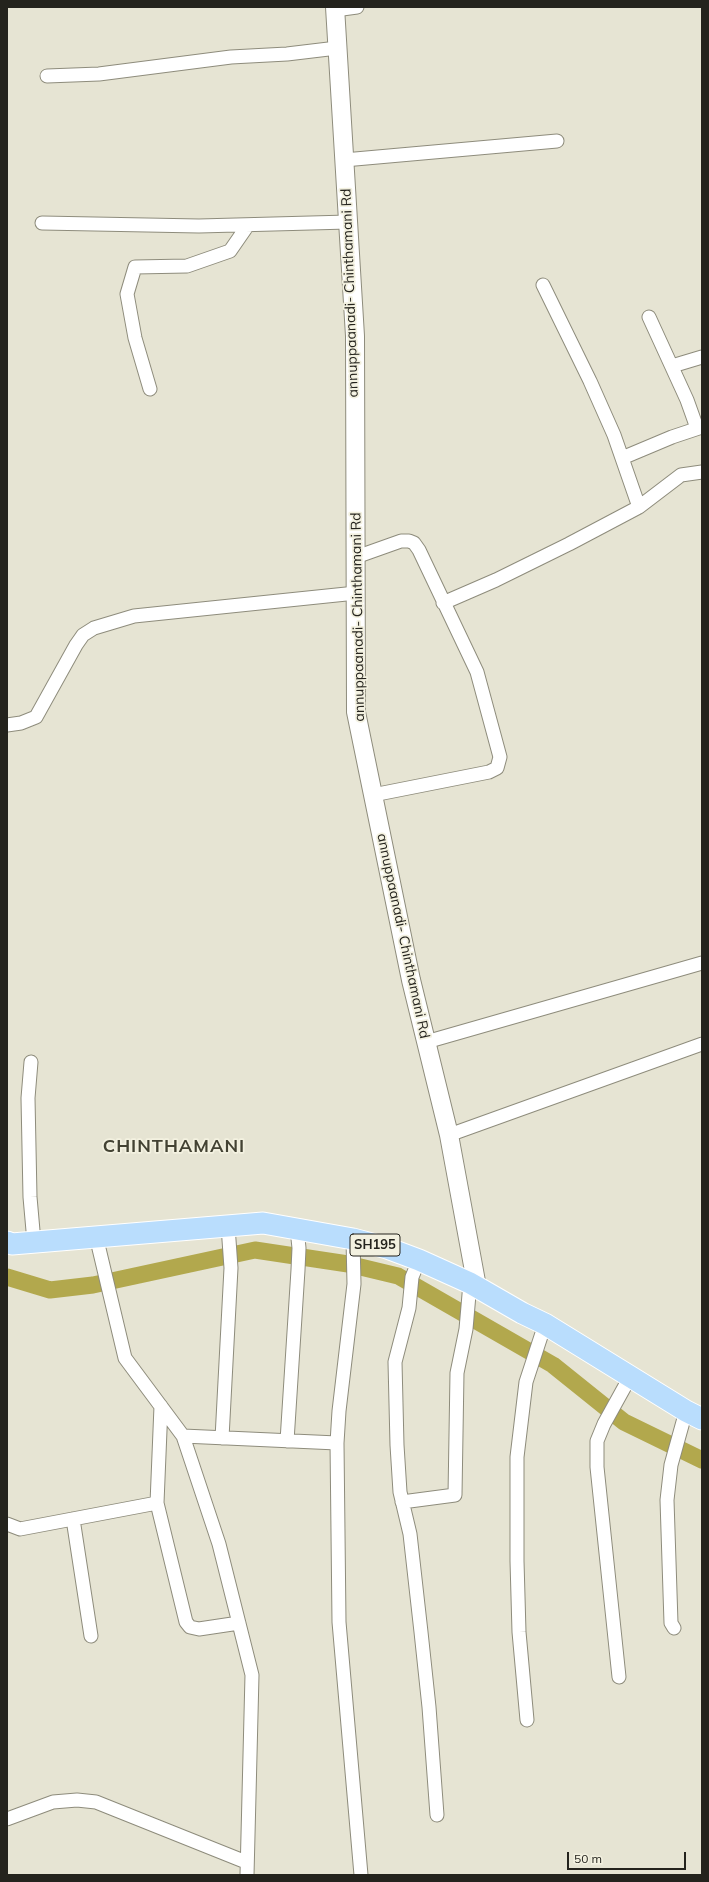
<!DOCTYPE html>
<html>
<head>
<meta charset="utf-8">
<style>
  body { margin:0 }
  #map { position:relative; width:709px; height:1882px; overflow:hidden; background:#e6e4d3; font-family:Mulish,sans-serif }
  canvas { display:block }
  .frame { position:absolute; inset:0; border:8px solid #24231d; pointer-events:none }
  .scale { position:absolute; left:567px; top:1852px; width:119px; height:18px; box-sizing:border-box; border:2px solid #24231d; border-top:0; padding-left:5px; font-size:12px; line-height:14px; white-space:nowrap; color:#24231d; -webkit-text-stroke:3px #f3f1e0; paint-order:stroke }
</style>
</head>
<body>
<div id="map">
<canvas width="709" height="1882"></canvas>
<div class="frame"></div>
<div class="scale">50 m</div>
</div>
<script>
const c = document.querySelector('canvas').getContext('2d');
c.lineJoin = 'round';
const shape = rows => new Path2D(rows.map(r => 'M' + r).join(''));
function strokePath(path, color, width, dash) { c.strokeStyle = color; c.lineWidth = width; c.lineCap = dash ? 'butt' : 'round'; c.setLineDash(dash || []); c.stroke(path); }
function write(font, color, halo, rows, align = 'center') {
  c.font = font + ' Mulish,sans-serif'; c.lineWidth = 3.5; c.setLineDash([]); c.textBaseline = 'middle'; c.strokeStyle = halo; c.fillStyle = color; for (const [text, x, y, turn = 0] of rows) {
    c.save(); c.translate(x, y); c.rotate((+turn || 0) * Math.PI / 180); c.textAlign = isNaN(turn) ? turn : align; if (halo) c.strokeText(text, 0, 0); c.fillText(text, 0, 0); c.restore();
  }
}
strokePath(shape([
  [7,1277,50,1290,93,1285,255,1250,348,1264,398,1276,553,1365,624,1422,702,1460]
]), '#b2a84d', 17);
const street = shape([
  [335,10,357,7],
  [47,76,99,74,231,57,287,54,337,48],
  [344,160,557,141],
  [42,223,199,226,348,222],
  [543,285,590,381,614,435,639,507],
  [649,317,687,400,697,428],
  [672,366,702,357],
  [150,389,135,338,127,294,135,267,187,266,230,251,248,225],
  [622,458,672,437,702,427],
  [356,557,401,541,409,541,414,543,419,550,477,672,500,757,497,768,489,772,373,795],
  [443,603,496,580,569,544,639,507,681,475,702,472],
  [7,725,21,723,36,717,76,645,83,635,94,628,134,616,356,593],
  [426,1042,702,963],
  [31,1062,28,1098,30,1197,34,1242],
  [449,1135,702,1044],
  [96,1236,125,1358,183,1436,219,1544,252,1675,247,1875],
  [419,1260,412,1277,409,1308,395,1362,397,1445,400,1492,410,1534,421,1632,429,1707,437,1815],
  [161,1406,157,1503,186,1622,190,1627,199,1629,239,1623],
  [183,1436,337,1443,339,1411,354,1284,353,1239],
  [222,1438,231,1268,228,1226],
  [287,1441,298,1270,299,1248,297,1229],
  [337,1443,339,1622,361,1875],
  [402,1502,455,1495,457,1373,466,1329,470,1283],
  [73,1519,91,1636],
  [7,1524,20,1529,157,1503],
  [674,1628,671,1623,667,1500,671,1465,686,1411],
  [619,1677,597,1467,597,1441,604,1424,630,1377],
  [527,1720,519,1632,517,1561,517,1457,526,1382,545,1324],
  [7,1819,53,1802,77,1800,96,1802,246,1862]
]);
const secondary = shape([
  [335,7,355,336,356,712,411,980,449,1135,477,1287]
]);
const primary = shape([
  [7,1242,12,1244,263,1223,353,1239,387,1248,419,1260,470,1283,522,1313,545,1324,686,1411,702,1419]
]);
strokePath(street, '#8e8c7c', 15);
strokePath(secondary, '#8e8c7c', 20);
strokePath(primary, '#fff', 23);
strokePath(street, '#fff', 13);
strokePath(secondary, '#fff', 18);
strokePath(primary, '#b9ddfd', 21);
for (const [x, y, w] of [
  [375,1245,50]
]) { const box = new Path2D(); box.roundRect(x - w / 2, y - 11, w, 22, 3); c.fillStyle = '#f3f1e0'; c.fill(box); strokePath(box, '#24231d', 1); }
write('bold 13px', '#24231d', null, [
  ["SH195",375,1245]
]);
write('14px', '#24231d', '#f3f1e0', [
  ["annuppaanadi- Chinthamani Rd",350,293,-92],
  ["annuppaanadi- Chinthamani Rd",358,617,-91],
  ["annuppaanadi- Chinthamani Rd",403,936,78]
]);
c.letterSpacing = '1px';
write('bold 18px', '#434233', '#f3f1e0', [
  ["CHINTHAMANI",174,1147]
]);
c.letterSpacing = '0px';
</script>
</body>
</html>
